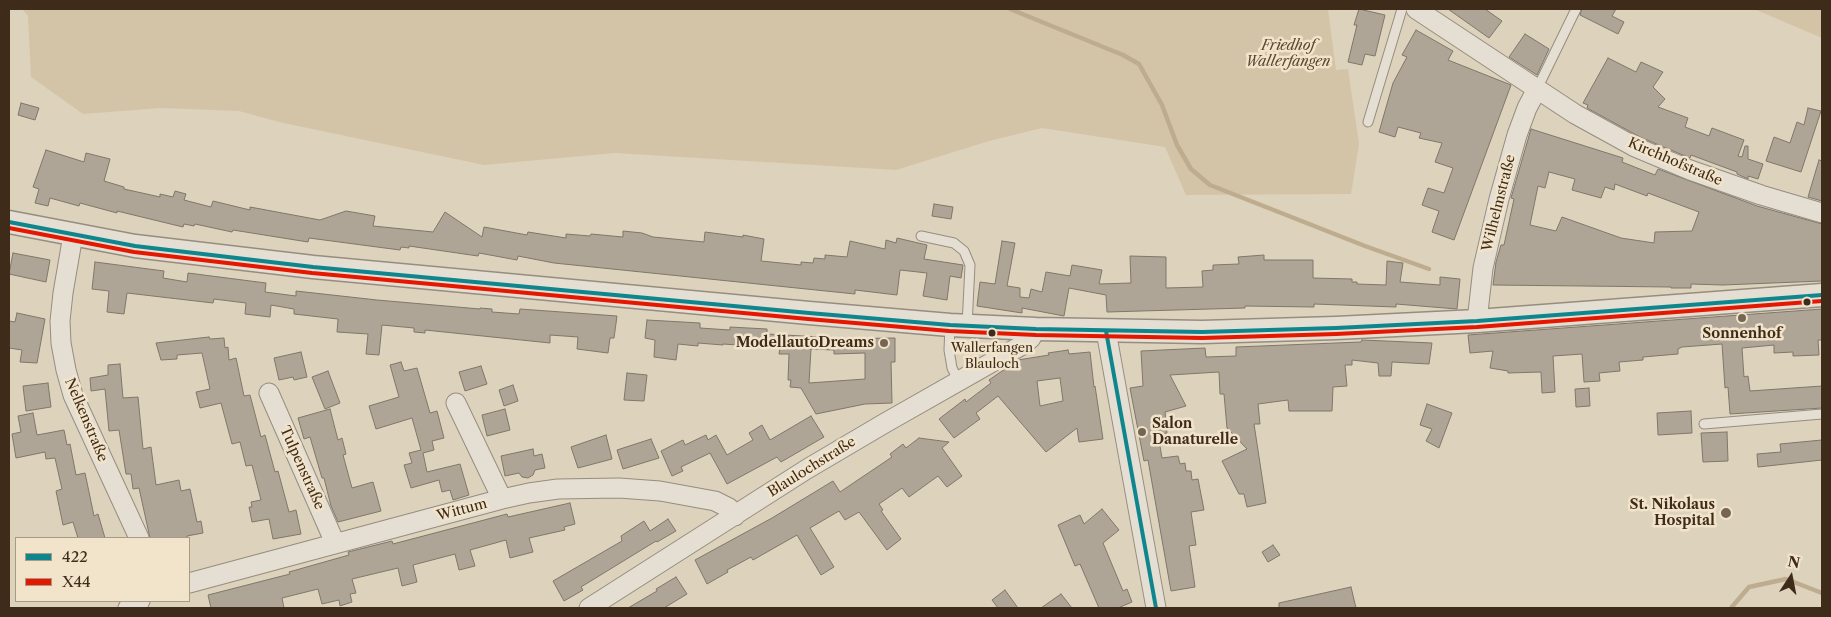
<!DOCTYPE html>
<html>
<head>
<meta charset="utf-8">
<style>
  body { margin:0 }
  #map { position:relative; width:1831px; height:617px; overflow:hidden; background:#ddd2bc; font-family:"Libre Caslon Text",serif }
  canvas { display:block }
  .frame { position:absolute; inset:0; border:10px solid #3e2b1a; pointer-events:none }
  .legend { position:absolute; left:15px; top:537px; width:175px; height:65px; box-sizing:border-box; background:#f1e4cb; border:1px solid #a99a84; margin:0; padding:6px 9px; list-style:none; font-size:15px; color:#3e2b1a }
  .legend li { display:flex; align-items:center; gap:10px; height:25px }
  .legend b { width:25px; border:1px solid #a99a84 }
  .north { position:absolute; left:1766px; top:552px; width:50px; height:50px; -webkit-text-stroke:4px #f1e4cb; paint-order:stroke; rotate:11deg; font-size:14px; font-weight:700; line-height:20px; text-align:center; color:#3e2b1a }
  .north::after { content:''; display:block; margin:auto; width:18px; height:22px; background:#3e2b1a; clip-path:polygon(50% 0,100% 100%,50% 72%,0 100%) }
</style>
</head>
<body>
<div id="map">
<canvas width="1831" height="617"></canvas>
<div class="frame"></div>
<ul class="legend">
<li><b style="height:6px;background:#0f868e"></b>422</li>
<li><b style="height:6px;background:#e41700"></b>X44</li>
</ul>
<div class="north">N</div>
</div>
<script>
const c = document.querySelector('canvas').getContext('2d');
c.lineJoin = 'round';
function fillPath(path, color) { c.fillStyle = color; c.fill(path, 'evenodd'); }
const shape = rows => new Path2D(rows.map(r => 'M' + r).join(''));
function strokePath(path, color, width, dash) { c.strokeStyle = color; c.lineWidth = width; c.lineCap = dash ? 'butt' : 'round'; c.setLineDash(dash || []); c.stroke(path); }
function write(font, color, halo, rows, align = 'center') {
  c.font = font + ' "Libre Caslon Text",serif'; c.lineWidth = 5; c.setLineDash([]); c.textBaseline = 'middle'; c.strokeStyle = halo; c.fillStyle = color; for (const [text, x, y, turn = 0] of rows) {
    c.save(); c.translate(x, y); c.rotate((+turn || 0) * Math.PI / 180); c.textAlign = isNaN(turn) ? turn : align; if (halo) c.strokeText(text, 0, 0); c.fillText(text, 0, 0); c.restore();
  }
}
fillPath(shape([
  [22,9,1328,9,1336,70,1348,69,1359,144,1351,194,1186,195,1165,147,1042,128,989,141,896,170,615,153,484,165,279,122,239,111,161,108,83,114,31,77,28,16],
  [1754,9,1822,9,1822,38]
]), '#d4c4a7');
strokePath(shape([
  [1010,9,1123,55,1139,64,1162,105,1177,145,1191,169,1210,185,1365,246,1429,269],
  [1731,608,1749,587,1786,579,1822,593]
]), '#beac8f', 4.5);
const building = shape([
  [1359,9,1385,15,1375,56,1365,54,1362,65,1348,62,1357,25,1354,25,1359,9],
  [1448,9,1485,9,1502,21,1489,38,1448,9],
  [1582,9,1616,9,1612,16,1624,22,1618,34,1580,15,1582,9],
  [1416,30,1453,51,1448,60,1511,85,1454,240,1432,232,1439,211,1422,205,1428,188,1444,193,1453,168,1435,162,1442,143,1419,138,1421,133,1398,127,1395,137,1379,132,1393,83,1407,57,1402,55,1416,30],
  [1525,34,1549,49,1537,75,1509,57,1525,34],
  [1608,58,1636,72,1641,62,1663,72,1653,87,1665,99,1658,107,1688,118,1685,127,1709,136,1712,128,1744,140,1738,156,1742,157,1745,146,1748,146,1748,159,1763,164,1758,179,1748,176,1748,179,1737,174,1737,172,1691,155,1690,158,1640,137,1587,108,1588,105,1583,103,1608,58],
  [21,103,39,108,35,120,18,115,21,103],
  [1808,108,1821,111,1801,172,1766,161,1774,137,1790,143,1797,122,1804,125,1808,108],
  [1531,129,1623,158,1622,162,1655,175,1658,169,1757,206,1822,224,1822,281,1723,285,1691,284,1691,288,1671,288,1671,287,1493,285,1496,262,1501,245,1504,245,1514,199,1511,198,1531,129],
  [1549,172,1575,179,1572,190,1601,198,1605,187,1614,190,1615,184,1647,196,1648,193,1699,212,1692,231,1655,232,1654,243,1621,238,1562,217,1556,231,1530,225,1538,186,1545,188,1549,172],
  [46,150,84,162,86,153,110,159,104,181,124,187,124,189,160,197,160,194,173,197,175,191,186,194,184,200,211,207,213,201,250,210,250,207,320,220,346,211,375,216,373,226,433,232,445,212,482,237,484,227,527,235,528,232,566,238,566,234,590,236,591,234,623,237,623,231,642,233,653,237,704,242,705,232,743,237,743,235,764,239,761,261,801,265,801,262,813,263,814,258,825,259,825,255,847,257,850,241,885,249,886,240,896,243,897,238,927,245,924,259,963,265,961,278,950,276,947,300,923,296,927,273,900,270,897,295,855,290,855,294,554,263,518,256,517,260,479,253,478,256,409,246,409,248,401,247,400,250,309,238,308,242,233,230,232,232,195,224,194,226,184,224,183,227,117,211,117,213,80,203,79,206,50,198,48,206,35,203,39,189,33,187,46,150],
  [1819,160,1822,161,1822,201,1808,197,1819,160],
  [934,204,953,207,951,219,932,216,934,204],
  [1002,241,1015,243,1007,286,1020,288,1020,297,1029,298,1031,289,1042,292,1046,272,1070,276,1072,265,1102,270,1099,284,1131,283,1130,256,1166,257,1166,288,1203,287,1202,271,1213,270,1213,265,1239,264,1238,257,1264,255,1264,260,1313,260,1313,278,1352,279,1352,282,1357,282,1357,284,1386,285,1387,261,1403,263,1400,282,1440,285,1440,277,1460,279,1457,309,1396,304,1396,307,1314,304,1314,307,1245,306,1245,308,1107,312,1106,295,1069,288,1064,316,1022,308,1022,313,977,306,980,282,995,284,1002,241],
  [13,253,50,260,46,282,9,274,13,253],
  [95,262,164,271,163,278,187,282,188,273,266,283,265,292,296,296,296,291,377,300,480,309,480,308,492,309,492,312,519,314,520,309,617,316,614,338,610,338,608,353,577,349,578,337,550,335,550,343,425,330,425,333,414,332,414,328,382,325,379,355,366,354,368,334,337,332,338,319,294,314,294,309,271,305,270,317,245,314,246,303,214,299,213,303,127,293,124,314,107,312,109,291,92,289,95,262],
  [1822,309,1822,340,1818,340,1819,355,1793,356,1793,352,1774,353,1774,345,1742,348,1744,377,1748,376,1750,391,1822,386,1822,408,1730,414,1728,387,1725,388,1722,344,1682,347,1678,349,1678,354,1643,357,1643,360,1619,362,1620,371,1599,373,1600,381,1584,382,1582,354,1553,356,1555,392,1542,393,1541,372,1508,373,1508,371,1490,368,1493,351,1470,353,1468,335,1822,309],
  [17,313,45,319,37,363,20,362,22,350,9,348,9,321,15,322,17,313],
  [647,320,700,323,700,328,730,330,730,327,767,329,767,334,820,337,820,339,895,338,895,362,891,362,892,403,865,404,816,414,801,388,790,387,791,380,788,380,789,354,779,354,780,348,723,344,723,345,698,343,698,346,678,344,676,360,654,357,655,340,645,338,647,320],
  [811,349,834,350,834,354,865,353,865,379,809,383,811,349],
  [209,337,210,339,224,338,225,348,228,347,229,360,236,358,244,396,250,395,261,437,265,435,275,472,278,471,289,512,296,510,301,534,273,539,269,519,252,522,249,507,252,507,251,502,261,500,252,465,246,466,240,442,232,444,221,403,200,408,196,392,210,389,202,353,177,355,177,359,161,360,156,343,209,337],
  [1362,340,1432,343,1429,364,1392,362,1391,376,1379,376,1378,363,1352,360,1352,365,1345,365,1347,386,1333,387,1332,411,1289,411,1288,400,1258,404,1260,424,1254,424,1266,503,1247,507,1244,494,1239,494,1222,461,1247,449,1227,428,1224,394,1220,394,1219,372,1170,375,1186,406,1165,412,1167,433,1158,435,1162,458,1178,456,1180,464,1185,463,1186,471,1191,471,1192,480,1198,479,1204,510,1191,512,1196,545,1189,546,1195,587,1171,591,1148,460,1144,461,1130,388,1143,386,1141,351,1205,348,1206,357,1236,356,1236,347,1361,342,1362,340],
  [1068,350,1069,354,1090,352,1094,387,1095,386,1103,439,1079,442,1077,428,1046,452,998,396,976,413,980,419,954,438,939,419,965,399,966,402,991,383,989,380,1018,360,1049,355,1048,353,1068,350],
  [1060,378,1063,401,1040,406,1037,381,1060,378],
  [301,352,307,377,294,380,293,377,279,380,274,358,301,352],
  [401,362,404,371,417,368,430,413,437,411,444,438,432,441,434,450,423,453,427,472,460,464,469,495,453,500,450,490,442,492,439,480,411,488,404,465,412,463,409,453,421,450,412,418,376,429,369,406,399,397,390,365,401,362],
  [120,364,123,398,138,397,143,449,151,447,156,485,179,480,181,491,190,489,197,522,201,521,203,533,187,536,187,538,150,538,139,488,133,489,131,474,126,474,119,430,109,431,105,389,91,391,90,378,108,375,108,365,120,364],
  [481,366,487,384,465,391,459,372,481,366],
  [328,371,340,403,325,409,312,377,328,371],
  [627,373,647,375,644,401,624,400,627,373],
  [48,383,51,407,26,411,23,386,48,383],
  [513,385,518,401,504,406,499,390,513,385],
  [1589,388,1590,406,1576,407,1575,389,1589,388],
  [1427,404,1452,413,1439,448,1426,441,1432,429,1420,425,1427,404],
  [330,409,338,440,342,438,346,454,343,455,352,488,373,482,381,511,338,522,331,506,324,478,322,478,310,437,304,439,298,418,330,409],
  [505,409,510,430,487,436,482,415,505,409],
  [1691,411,1692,433,1658,435,1657,413,1691,411],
  [33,413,37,435,64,430,67,445,70,444,76,475,85,473,94,516,98,514,105,538,78,538,73,522,63,525,56,491,62,489,55,458,46,459,45,452,16,458,12,434,21,432,18,416,33,413],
  [811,416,824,437,781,462,777,457,727,484,710,453,681,467,683,471,672,476,661,451,683,440,685,445,706,435,708,440,716,435,727,455,753,440,749,433,762,425,770,440,811,416],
  [1727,432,1728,461,1703,462,1701,433,1727,432],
  [606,435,612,459,578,468,571,447,606,435],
  [919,438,949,442,942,448,962,476,947,487,938,476,909,497,902,488,879,504,883,510,881,511,901,539,887,550,859,512,845,520,839,511,810,528,834,567,821,575,797,535,760,556,753,560,751,557,727,570,728,572,707,584,695,560,772,518,833,481,840,492,892,457,890,454,903,444,906,448,919,438],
  [651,439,659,458,623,469,617,450,651,439],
  [1822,440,1822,460,1758,467,1757,454,1781,452,1780,444,1822,440],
  [533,449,534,456,542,454,545,468,535,470,533,475,528,478,522,477,519,473,505,476,501,456,533,449],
  [570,503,575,524,564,527,565,530,529,538,533,552,510,558,506,540,470,550,475,566,459,570,455,554,413,565,417,582,402,586,398,568,352,579,356,593,350,594,352,602,340,606,339,600,322,604,318,589,282,598,284,608,211,608,208,595,290,574,289,572,349,555,348,552,392,541,393,544,507,514,508,517,570,503],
  [1102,509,1119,530,1103,543,1123,591,1127,589,1132,602,1118,608,1099,608,1080,564,1075,566,1058,525,1080,515,1084,524,1102,509],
  [668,519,676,531,657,542,656,541,581,587,583,590,564,601,553,581,622,541,621,536,644,521,650,531,668,519],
  [1273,545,1280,555,1268,562,1262,552,1273,545],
  [676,577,687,594,664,608,628,608,657,591,656,589,676,577],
  [1351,587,1356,608,1279,608,1279,603,1351,587],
  [1005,590,1018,608,998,608,992,600,1005,590],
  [1061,594,1072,608,1041,608,1061,594]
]);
fillPath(building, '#aea596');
strokePath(building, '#7f776a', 1);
const service = shape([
  [1537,89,1576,9],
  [1368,122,1402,9],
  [921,236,954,243,964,251,970,265,967,326],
  [950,325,949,350,952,368,959,382],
  [1704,424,1822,414]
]);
const minor = shape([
  [1416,9,1575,114,1635,147,1690,170,1761,195,1822,213],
  [73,235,63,293,60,321,61,343,66,370,73,395,139,538],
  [1477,321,1483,268,1499,199,1517,135,1527,108,1537,89],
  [1106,331,1156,608],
  [269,393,335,543],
  [456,403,502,499],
  [189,583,502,499,529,493,558,489,619,488,660,491,715,501,729,508,735,516],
  [128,608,140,601],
  [589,608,807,469,885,423,1024,344,1031,338,1036,329]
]);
const tertiary = shape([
  [9,222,135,246,313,267,809,313,950,325,1036,329,1202,332,1336,328,1477,321,1822,295]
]);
strokePath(service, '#968d7f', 11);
strokePath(minor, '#968d7f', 21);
strokePath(tertiary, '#968d7f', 25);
strokePath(service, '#e4ded3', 9);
strokePath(minor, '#e4ded3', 19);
strokePath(tertiary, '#e4ded3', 22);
strokePath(shape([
  [9,222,135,246,313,267,809,313,950,325,1036,329,1202,332,1336,328,1477,321,1822,295],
  [1106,331,1156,608]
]), '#0f868e', 4);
strokePath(shape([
  [9,228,134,252,312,273,808,319,949,331,1036,335,1202,338,1336,334,1477,327,1822,301]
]), '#e41700', 4);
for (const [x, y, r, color] of [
  [1807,302,4.5,"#3e2b1a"],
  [1742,318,5,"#766553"],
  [992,333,4.5,"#3e2b1a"],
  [884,343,5,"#766553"],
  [1142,432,5,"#766553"],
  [1726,513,6,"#766553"]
]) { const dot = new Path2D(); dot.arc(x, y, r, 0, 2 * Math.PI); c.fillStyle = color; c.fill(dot); strokePath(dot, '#f1e4cb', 2); }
write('13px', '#3e2b1a', '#f1e4cb', [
  ["Wallerfangen",992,348],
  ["Blauloch",992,364]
]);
write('italic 14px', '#5b4733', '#f1e4cb', [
  ["Friedhof",1288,46],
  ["Wallerfangen",1288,62]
]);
write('14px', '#3e2b1a', '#f1e4cb', [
  ["Kirchhofstraße",1675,162,23],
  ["Wilhelmstraße",1499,203,-76],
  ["Nelkenstraße",86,420,67],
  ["Blaulochstraße",812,467,-32],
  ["Tulpenstraße",302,468,66],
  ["Wittum",462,510,-15]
]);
write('bold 14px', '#3e2b1a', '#f1e4cb', [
  ["Sonnenhof",1742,334,"center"],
  ["ModellautoDreams",874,343],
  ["Salon",1152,424,"left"],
  ["Danaturelle",1152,440,"left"],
  ["St. Nikolaus",1715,505],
  ["Hospital",1715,521]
], 'right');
</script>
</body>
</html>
